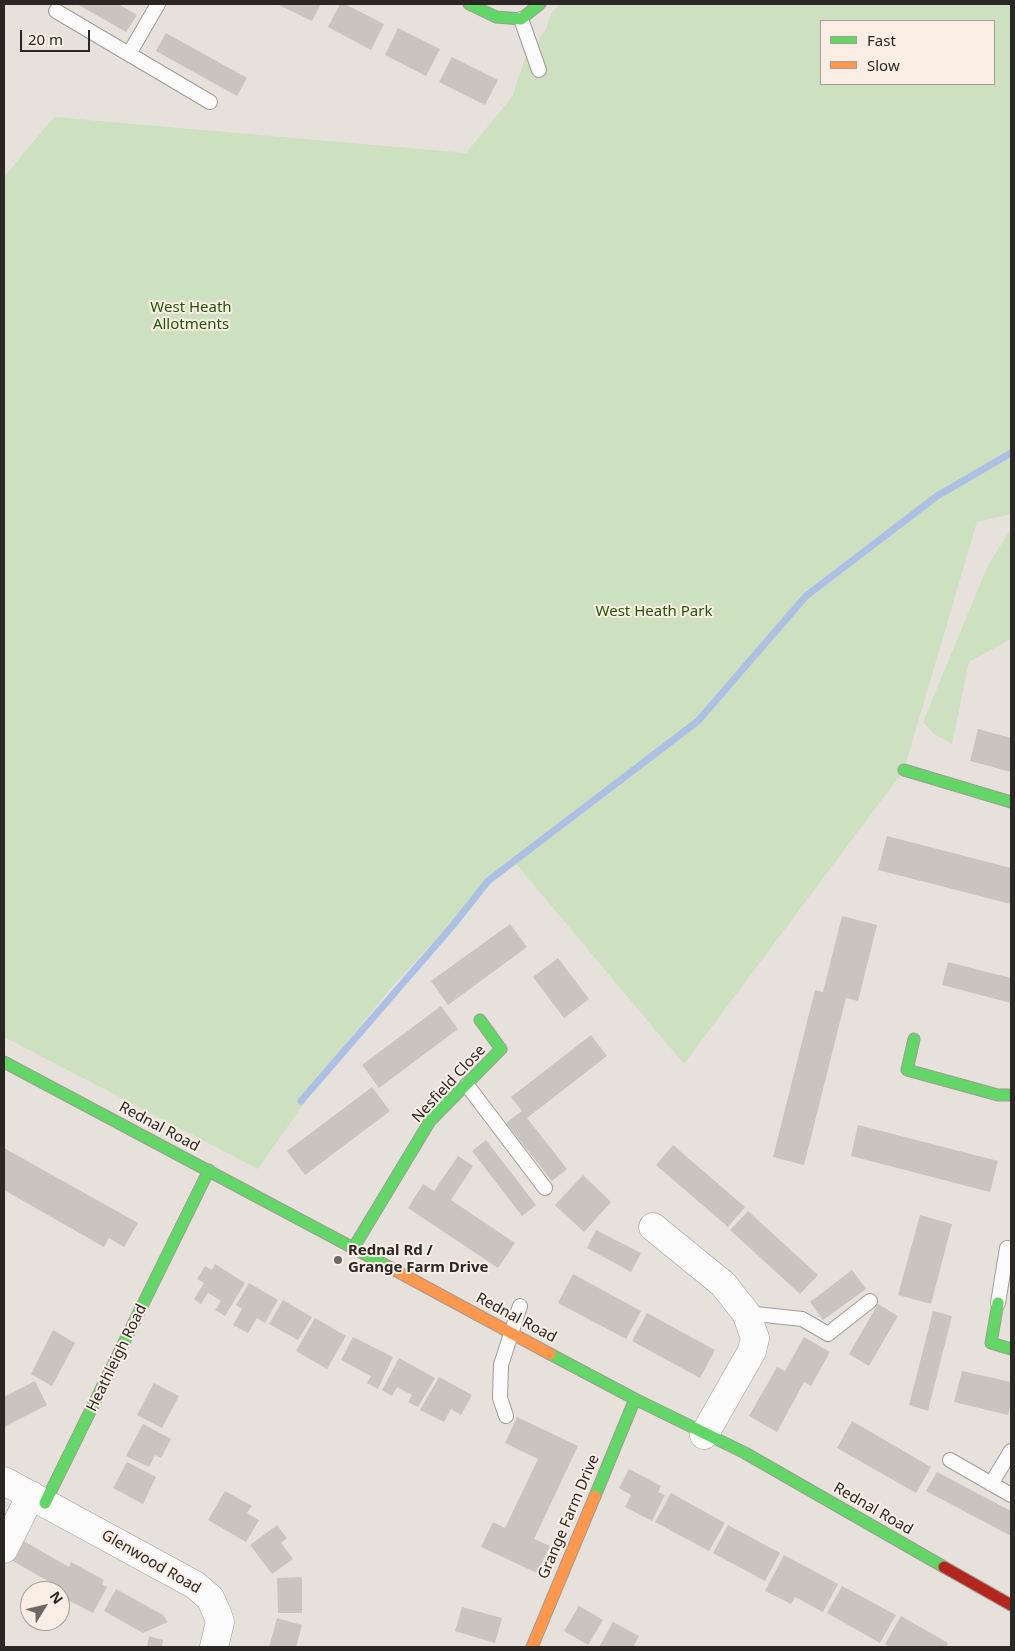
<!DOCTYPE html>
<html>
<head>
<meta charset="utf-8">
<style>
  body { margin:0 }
  #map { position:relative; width:1015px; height:1651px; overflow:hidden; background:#e7e1dc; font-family:"Noto Sans",sans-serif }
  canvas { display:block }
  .frame { position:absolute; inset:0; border:5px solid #2b2724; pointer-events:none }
  .legend { position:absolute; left:820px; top:20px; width:175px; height:65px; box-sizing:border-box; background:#f9ede4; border:1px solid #a79e97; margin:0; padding:6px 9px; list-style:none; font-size:15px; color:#2b2724 }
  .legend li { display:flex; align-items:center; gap:10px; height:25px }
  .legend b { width:25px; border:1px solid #a79e97 }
  .north { position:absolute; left:20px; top:1581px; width:50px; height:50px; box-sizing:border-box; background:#f9ede4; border:1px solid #a79e97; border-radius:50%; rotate:54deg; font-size:14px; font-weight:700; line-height:20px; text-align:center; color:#2b2724 }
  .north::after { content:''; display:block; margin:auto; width:18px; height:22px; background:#6d6864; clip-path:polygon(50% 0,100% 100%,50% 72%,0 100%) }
  .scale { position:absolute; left:20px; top:30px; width:70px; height:22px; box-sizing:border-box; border:2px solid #2b2724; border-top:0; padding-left:6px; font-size:15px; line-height:18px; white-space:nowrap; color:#2b2724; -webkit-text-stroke:4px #f9ede4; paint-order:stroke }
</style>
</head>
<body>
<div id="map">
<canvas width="1015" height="1651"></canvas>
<div class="frame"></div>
<ul class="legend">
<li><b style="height:6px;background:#63d668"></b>Fast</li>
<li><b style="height:6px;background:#ff974d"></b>Slow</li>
</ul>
<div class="north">N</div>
<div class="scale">20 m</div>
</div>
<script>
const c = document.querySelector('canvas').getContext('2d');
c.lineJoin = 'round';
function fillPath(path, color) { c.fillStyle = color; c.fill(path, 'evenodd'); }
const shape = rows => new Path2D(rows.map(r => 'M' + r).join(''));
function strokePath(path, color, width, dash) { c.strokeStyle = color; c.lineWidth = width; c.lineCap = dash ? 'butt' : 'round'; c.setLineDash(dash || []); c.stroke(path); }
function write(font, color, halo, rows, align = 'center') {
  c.font = font + ' "Noto Sans",sans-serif'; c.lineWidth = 4; c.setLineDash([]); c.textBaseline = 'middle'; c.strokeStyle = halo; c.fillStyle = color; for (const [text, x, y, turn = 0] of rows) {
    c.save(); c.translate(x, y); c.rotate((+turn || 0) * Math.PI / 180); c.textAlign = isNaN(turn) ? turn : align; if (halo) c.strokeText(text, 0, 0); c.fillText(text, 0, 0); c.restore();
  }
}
fillPath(shape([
  [559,4,1011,4,1011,514,977,522,904,770,684,1064,511,858,396,982,347,1042,258,1169,4,1037,4,177,54,117,466,153,512,97,525,58,546,29,550,15],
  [821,21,994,21,994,84,821,84],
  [1011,529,1011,639,969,662,952,744,934,734,923,722,988,565]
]), '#cde1c0');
strokePath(shape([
  [301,1101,454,924,488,881,698,721,806,596,937,496,1011,453]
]), '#acbfe5', 7);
fillPath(shape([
  [77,4,118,4,137,15,126,32],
  [277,4,321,4,312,21],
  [340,4,345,4,384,24,371,50,328,27],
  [398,28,440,49,426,76,385,55],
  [166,33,247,78,237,96,156,51],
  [452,57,498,80,485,105,439,82],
  [978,729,1011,738,1011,772,970,761],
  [887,836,1011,868,1011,904,878,870],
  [842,916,877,925,858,1001,846,998,804,1165,773,1157,815,990,823,992],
  [510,924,527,947,448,1005,431,981],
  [558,958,589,999,564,1018,533,977],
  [948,962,1011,978,1011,1003,942,985],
  [441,1006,458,1029,379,1088,362,1065],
  [591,1035,607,1056,527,1118,567,1169,552,1181,506,1123,522,1111,511,1097],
  [372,1087,390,1111,305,1175,287,1151],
  [858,1125,998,1161,990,1192,851,1156],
  [486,1140,536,1205,522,1216,472,1151],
  [673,1145,745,1207,728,1227,656,1165],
  [4,1148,138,1223,124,1247,109,1238,104,1247,4,1190],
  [458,1156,473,1166,451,1200,515,1243,498,1268,408,1208,423,1184,434,1191],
  [583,1175,611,1202,584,1232,555,1205],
  [748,1211,818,1275,800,1294,730,1230],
  [920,1215,952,1224,931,1304,898,1295],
  [596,1230,641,1253,631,1272,587,1248],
  [215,1264,245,1283,225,1316,215,1310,221,1301,208,1293,201,1304,194,1299,204,1283,197,1279,205,1266,212,1270],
  [852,1270,866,1289,823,1320,810,1302],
  [573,1274,641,1311,626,1339,558,1303],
  [249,1283,278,1300,265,1323,257,1318,248,1333,233,1325,242,1309,236,1305],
  [283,1300,312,1317,298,1340,269,1324],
  [878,1304,898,1316,869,1366,849,1354],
  [933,1311,952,1316,928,1411,909,1405],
  [647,1313,715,1350,700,1378,632,1341],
  [315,1318,346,1336,327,1369,296,1351],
  [53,1330,75,1343,52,1386,31,1374],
  [353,1337,393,1357,378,1389,367,1383,371,1376,341,1360],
  [804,1337,830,1352,811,1386,804,1382,777,1432,749,1416,777,1367,785,1371],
  [399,1358,435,1378,418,1407,408,1402,412,1395,397,1387,392,1396,382,1390],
  [962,1371,1011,1382,1011,1403,1008,1415,954,1402],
  [439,1377,472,1395,461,1415,451,1409,444,1422,420,1410],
  [35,1381,47,1405,4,1427,4,1397],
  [154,1383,179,1396,162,1428,137,1415],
  [517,1417,578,1446,534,1539,550,1546,537,1573,481,1547,493,1522,505,1528,538,1459,505,1443],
  [852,1421,931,1467,916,1493,837,1448],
  [143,1424,171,1439,161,1458,155,1455,149,1467,126,1456],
  [127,1462,156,1477,143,1504,113,1488],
  [629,1469,661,1486,658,1492,665,1495,652,1521,625,1507,631,1495,619,1488],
  [937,1472,1011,1511,1011,1536,926,1491],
  [225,1491,252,1506,247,1513,259,1520,246,1542,208,1520],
  [671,1493,725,1523,709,1551,655,1522],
  [277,1525,287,1538,281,1543,293,1559,272,1574,250,1545],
  [728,1525,780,1553,765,1581,713,1553],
  [22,1540,69,1567,71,1562,104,1580,102,1584,107,1587,93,1613,70,1601,68,1603,60,1599,60,1591,47,1591,51,1583,11,1560],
  [784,1555,838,1584,823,1612,795,1597,791,1604,765,1591],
  [302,1577,302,1613,278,1613,277,1578],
  [842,1586,896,1615,880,1643,827,1613],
  [116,1589,163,1615,168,1622,143,1633,104,1611],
  [579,1606,603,1620,588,1645,564,1631],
  [462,1607,502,1618,495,1643,455,1631],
  [901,1616,948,1643,946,1647,890,1647,885,1644],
  [277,1618,302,1625,296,1647,269,1647],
  [613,1622,639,1636,633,1647,599,1647],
  [149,1636,163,1640,162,1647,147,1647]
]), '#c9c4c0');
const lane = shape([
  [56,11,210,102],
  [521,19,539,70],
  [129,54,158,4],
  [467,1085,545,1188],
  [998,1303,1007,1248,1011,1249],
  [746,1313,802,1319,828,1334,870,1301],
  [506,1416,500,1398,501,1365,520,1306],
  [950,1460,1011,1495],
  [991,1484,1011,1451]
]);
const street = shape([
  [653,1227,723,1284,746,1313,755,1338,752,1351,704,1435],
  [4,1481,195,1585,210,1598,217,1613,220,1622,214,1647],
  [4,1549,31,1495]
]);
const fast = shape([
  [469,4,496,17,521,19,540,4],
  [904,770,1011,802],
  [914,1039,907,1070,998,1095,1011,1095],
  [4,1062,389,1267],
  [354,1247,430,1121,501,1049,480,1020],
  [998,1303,991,1343,1011,1349],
  [550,1354,635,1399,745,1453,944,1567],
  [595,1496,635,1399],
  [45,1503,209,1170]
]);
const slow = shape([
  [389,1267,550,1354],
  [532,1647,595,1496]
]);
const jam = shape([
  [944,1567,1011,1605]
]);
strokePath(lane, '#a09b97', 16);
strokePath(street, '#a09b97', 29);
strokePath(fast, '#a09b97', 13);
strokePath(slow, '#a09b97', 13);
strokePath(jam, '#a09b97', 13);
strokePath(lane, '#fbfafa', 14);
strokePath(street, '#fbfafa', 28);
strokePath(fast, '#63d668', 11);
strokePath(slow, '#ff974d', 11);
strokePath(jam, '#b3261e', 11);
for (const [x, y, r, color] of [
  [338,1260,5,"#6d6864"]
]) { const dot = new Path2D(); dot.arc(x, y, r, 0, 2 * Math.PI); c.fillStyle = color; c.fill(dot); strokePath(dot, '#f9ede4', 2); }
write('15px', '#215506', '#f9ede4', [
  ["West Heath",191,308],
  ["Allotments",191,325],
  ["West Heath Park",654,612]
]);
write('15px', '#2b2724', '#f9ede4', [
  ["Nesfield Close",449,1084,-47],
  ["Rednal Road",159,1127,28],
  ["Rednal Road",516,1318,28],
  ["Heathleigh Road",117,1358,-64],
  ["Rednal Road",873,1509,30],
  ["Grange Farm Drive",569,1517,-67],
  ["Glenwood Road",151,1562,30]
]);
write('bold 15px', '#2b2724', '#f9ede4', [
  ["Rednal Rd /",348,1251],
  ["Grange Farm Drive",348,1268]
], 'left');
</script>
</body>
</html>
